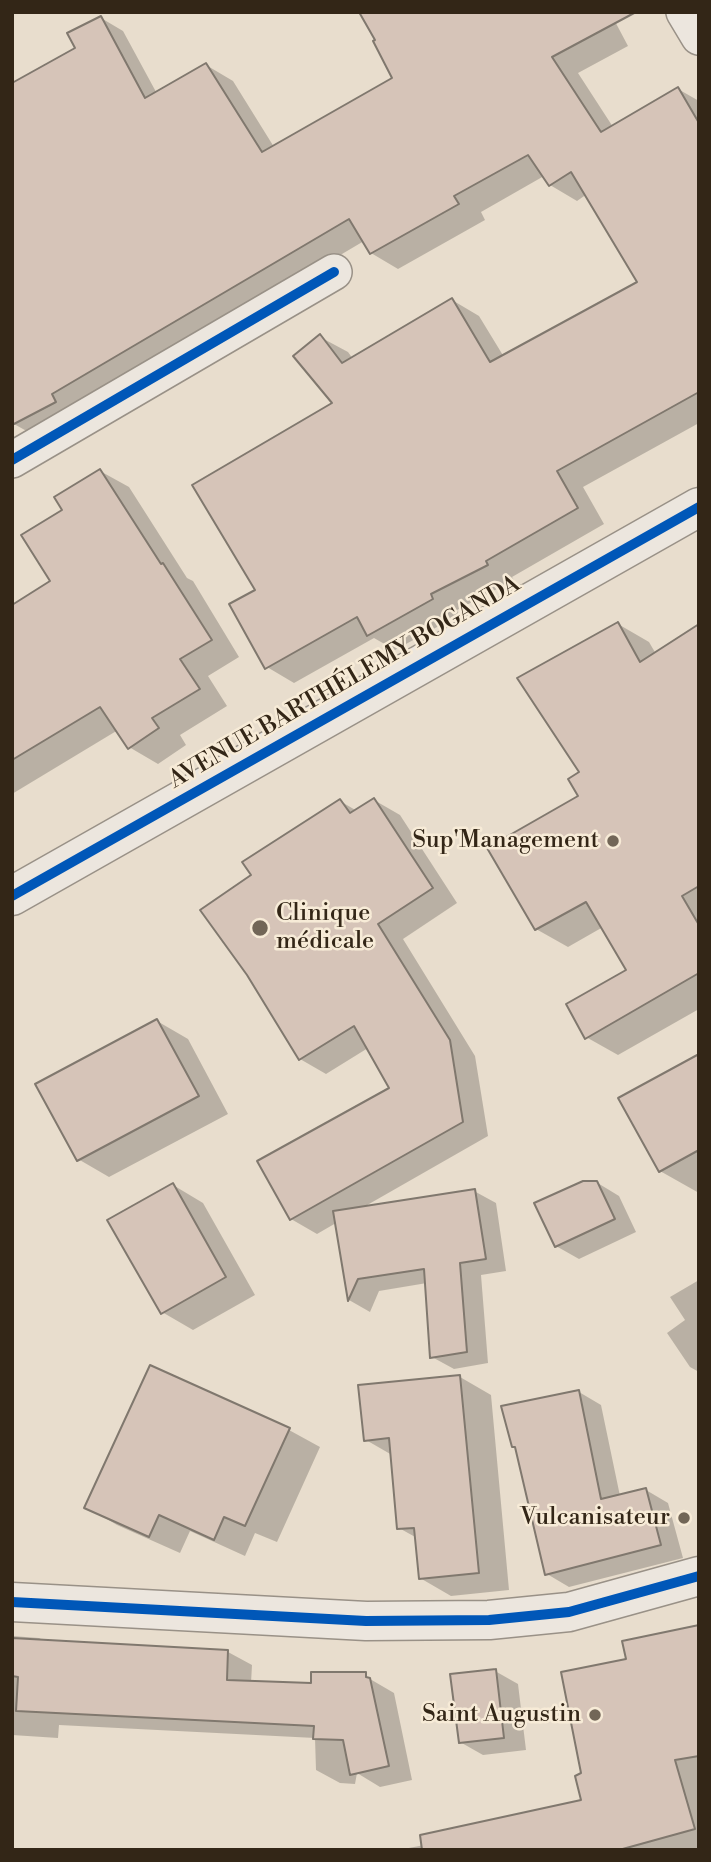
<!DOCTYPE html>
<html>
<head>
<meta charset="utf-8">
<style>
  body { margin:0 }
  #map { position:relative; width:711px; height:1862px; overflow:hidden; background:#e8ddcd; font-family:"Libre Bodoni",serif }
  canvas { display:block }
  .frame { position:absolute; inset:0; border:14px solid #332617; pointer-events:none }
</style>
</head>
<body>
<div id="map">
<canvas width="711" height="1862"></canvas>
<div class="frame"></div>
</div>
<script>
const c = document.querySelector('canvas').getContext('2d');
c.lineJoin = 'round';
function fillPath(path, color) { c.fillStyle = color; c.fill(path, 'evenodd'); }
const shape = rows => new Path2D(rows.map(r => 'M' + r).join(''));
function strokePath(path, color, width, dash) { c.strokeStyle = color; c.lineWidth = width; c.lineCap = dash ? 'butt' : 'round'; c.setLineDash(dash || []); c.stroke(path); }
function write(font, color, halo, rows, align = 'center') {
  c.font = font + ' "Libre Bodoni",serif'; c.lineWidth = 5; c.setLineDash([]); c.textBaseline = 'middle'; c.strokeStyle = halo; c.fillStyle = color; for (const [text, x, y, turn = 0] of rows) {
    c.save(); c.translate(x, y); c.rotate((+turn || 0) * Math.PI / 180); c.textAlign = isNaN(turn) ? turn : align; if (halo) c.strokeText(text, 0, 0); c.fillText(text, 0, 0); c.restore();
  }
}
fillPath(shape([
  [610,12,628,46,578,73,613,127,678,89,699,101,699,423,583,487,604,524,512,577,514,580,457,610,459,615,395,650,374,638,294,683,267,667,257,590,334,403,320,337,348,352,353,359,452,300,479,316,504,357,639,283,587,194,577,201,550,185,544,176,481,212,485,220,398,269,371,253,364,241,78,410,41,439,14,424,206,65,233,81,274,147],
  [101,18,123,31,168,114,12,199,78,49],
  [100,471,129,487,187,578,193,581,239,657,208,676,227,706,180,735,186,745,158,764,129,747,118,730,12,794,12,607,52,582,65,510],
  [618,624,649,642,656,654,699,626,699,1009,618,1055,586,1037,628,970,603,927,568,947,536,929,581,796,581,773],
  [374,800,400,815,457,903,403,939,475,1056,488,1136,362,1208,474,1191,496,1203,506,1271,481,1275,488,1363,454,1369,432,1357,427,1283,379,1291,370,1312,349,1300,336,1223,317,1234,291,1219,392,1088,368,1048,326,1074,300,1059,254,875,340,801,357,811],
  [157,1021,188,1039,228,1114,109,1177,78,1159],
  [699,1066,699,1193,660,1171],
  [596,1182,619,1196,636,1232,579,1259,556,1246],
  [173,1185,203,1203,255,1295,193,1330,162,1312],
  [699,1280,699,1372,690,1367,667,1333,685,1320,670,1297],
  [460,1377,491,1395,509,1590,451,1596,420,1578,417,1538,399,1528,392,1455,366,1440],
  [579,1392,601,1405,620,1496,646,1490,668,1503,683,1558,569,1587,547,1574,517,1448,513,1446],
  [289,1430,320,1447,277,1542,255,1533,245,1556,190,1531,180,1553,117,1525,87,1507],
  [699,1627,699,1850,398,1850,430,1844,584,1801,583,1774,628,1660],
  [12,1636,39,1638,47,1642,228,1652,252,1665,251,1683,313,1685,370,1679,394,1693,412,1780,380,1787,357,1773,355,1784,340,1783,316,1770,315,1738,59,1725,58,1738,12,1735],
  [495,1671,518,1684,526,1750,483,1755,460,1742]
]), '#0003');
const building = shape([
  [359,12,636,12,552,57,601,132,678,87,699,123,699,392,557,471,578,508,486,561,488,565,431,594,433,599,367,636,357,617,265,669,229,604,255,590,192,485,332,403,293,356,320,334,342,363,452,298,490,362,637,282,571,172,549,186,528,155,454,196,459,204,370,254,349,219,52,394,56,402,12,425,12,83,75,48,67,33,101,16,145,98,206,63,262,152,392,78,373,41,375,40,359,12],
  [100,469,161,564,163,563,212,640,180,659,200,689,152,718,159,728,128,749,100,707,12,760,12,605,50,581,21,535,62,510,54,497,100,469],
  [618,622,640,662,699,624,699,886,682,896,699,925,699,973,585,1039,566,1004,626,970,586,902,535,930,487,848,578,796,568,779,579,772,517,678,618,622],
  [374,798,433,888,378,924,450,1040,463,1122,290,1220,257,1161,389,1088,354,1026,299,1060,247,975,200,910,251,875,242,862,340,799,350,813,374,798],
  [157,1019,199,1096,77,1161,35,1084,157,1019],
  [699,1054,699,1150,659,1172,618,1098,699,1054],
  [583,1181,597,1181,615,1219,555,1247,534,1203,583,1181],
  [173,1183,226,1277,161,1314,107,1220,173,1183],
  [475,1189,486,1259,460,1263,467,1352,430,1358,424,1269,358,1279,348,1301,333,1211,475,1189],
  [150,1365,290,1428,245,1526,224,1517,214,1540,159,1515,149,1537,84,1508,150,1365],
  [460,1375,479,1573,419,1579,414,1528,397,1529,389,1438,364,1441,358,1385,460,1375],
  [579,1390,601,1499,646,1488,661,1545,545,1575,515,1447,512,1447,501,1406,579,1390],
  [699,1625,699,1756,675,1760,695,1829,619,1850,422,1850,420,1835,581,1800,575,1776,581,1773,561,1672,626,1659,622,1641,699,1625],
  [12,1638,228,1650,227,1680,311,1683,311,1672,366,1672,366,1677,370,1678,389,1766,350,1775,343,1740,313,1739,314,1726,16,1711,18,1677,12,1676,12,1638],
  [496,1669,504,1738,459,1743,450,1674,496,1669]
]);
fillPath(building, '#d6c4b8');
strokePath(building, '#80786e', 2);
const minor = shape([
  [684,12,699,37],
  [12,460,334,272]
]);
const tertiary = shape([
  [12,896,699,507],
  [12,1602,366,1621,489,1620,569,1612,699,1576]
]);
strokePath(minor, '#999187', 38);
strokePath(tertiary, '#999187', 41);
strokePath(minor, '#ece6de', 35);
strokePath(tertiary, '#ece6de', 38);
strokePath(shape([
  [12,460,334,272],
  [12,896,699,507],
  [12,1602,366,1621,489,1620,569,1612,699,1576]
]), '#0057b8', 10);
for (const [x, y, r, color] of [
  [613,841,7,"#726657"],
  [260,928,9,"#726657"],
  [684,1518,7,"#726657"],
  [595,1715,7,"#726657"]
]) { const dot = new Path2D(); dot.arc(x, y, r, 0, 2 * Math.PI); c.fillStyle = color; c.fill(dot); strokePath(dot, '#f7ebd7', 2.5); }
write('24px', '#332617', '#f7ebd7', [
  ["AVENUE BARTHÉLEMY BOGANDA",345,683,-30]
]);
write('24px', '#332617', '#f7ebd7', [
  ["Sup'Management",599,841],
  ["Clinique",276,914,"left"],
  ["médicale",276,942,"left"],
  ["Vulcanisateur",670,1518],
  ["Saint Augustin",581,1715]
], 'right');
</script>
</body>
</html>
